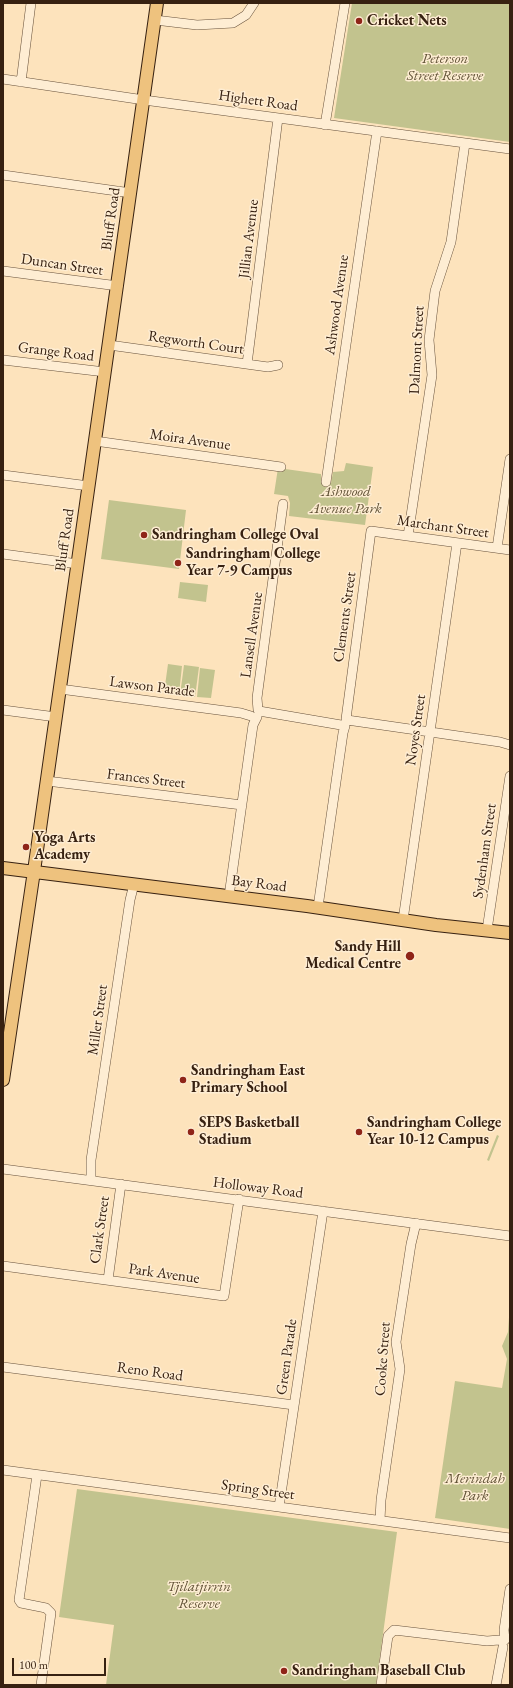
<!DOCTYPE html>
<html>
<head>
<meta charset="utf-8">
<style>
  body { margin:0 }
  #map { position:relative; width:513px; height:1688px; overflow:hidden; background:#fde3bc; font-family:"EB Garamond",serif }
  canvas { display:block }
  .frame { position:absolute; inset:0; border:4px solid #372111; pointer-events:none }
  .scale { position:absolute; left:12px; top:1658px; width:94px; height:18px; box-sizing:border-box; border:2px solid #372111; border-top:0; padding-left:5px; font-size:12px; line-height:14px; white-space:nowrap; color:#372111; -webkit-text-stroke:3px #feedd3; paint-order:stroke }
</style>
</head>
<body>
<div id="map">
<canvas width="513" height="1688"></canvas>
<div class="frame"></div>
<div class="scale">100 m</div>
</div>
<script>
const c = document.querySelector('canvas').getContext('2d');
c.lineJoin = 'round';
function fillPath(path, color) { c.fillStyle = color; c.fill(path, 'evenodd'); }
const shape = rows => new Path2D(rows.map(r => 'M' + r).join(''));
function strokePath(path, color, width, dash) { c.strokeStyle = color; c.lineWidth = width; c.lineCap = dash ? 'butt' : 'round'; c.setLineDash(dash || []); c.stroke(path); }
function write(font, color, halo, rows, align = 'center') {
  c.font = font + ' "EB Garamond",serif'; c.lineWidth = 3; c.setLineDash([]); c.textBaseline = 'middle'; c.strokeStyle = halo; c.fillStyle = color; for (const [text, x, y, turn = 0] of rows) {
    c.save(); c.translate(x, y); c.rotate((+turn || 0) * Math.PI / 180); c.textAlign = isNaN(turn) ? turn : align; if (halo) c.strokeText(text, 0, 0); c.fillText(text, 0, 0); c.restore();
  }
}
fillPath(shape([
  [352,3,510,3,510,142,334,118],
  [346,463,373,467,365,525,289,516,290,503,288,496,274,494,278,468,321,474,321,482,331,483,333,472,344,471],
  [109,500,186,510,179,569,101,559],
  [180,582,208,585,206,602,178,598],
  [168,664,182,666,179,694,164,693],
  [184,665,199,667,195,697,180,695],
  [200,668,215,670,211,698,197,697],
  [497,1135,499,1136,489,1161,487,1160],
  [510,1303,510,1529,435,1518,455,1381,502,1388,507,1359,502,1346,508,1332],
  [77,1489,397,1532,376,1685,106,1685,114,1625,59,1617]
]), '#c2c38e');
const minor = shape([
  [155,20,197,25,233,23,246,15,254,3],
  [3,79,144,100,510,149],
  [21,82,31,3],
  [325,125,345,3],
  [3,175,131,193],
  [3,271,118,286],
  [109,345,268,367,278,365],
  [3,360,105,372],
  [247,364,278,118],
  [95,441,281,467],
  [3,475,89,486],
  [326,482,377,131],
  [408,536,432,375,429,340,435,291,451,242,465,143],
  [497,548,510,459],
  [3,554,78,564],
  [60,689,241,713,251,716],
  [3,710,56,717],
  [258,710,257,698,283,504],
  [259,711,341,725],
  [346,719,371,531,510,550],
  [347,720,500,742,510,745],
  [47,781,242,805],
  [229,896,253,725,257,717],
  [318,907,343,733,345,726],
  [403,920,457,543],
  [487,930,510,776],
  [3,1169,510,1236],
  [91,1180,91,1160,130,900,134,884],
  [3,1266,224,1296,239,1199],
  [108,1280,121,1184],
  [3,1367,294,1405],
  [3,1470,510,1538],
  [37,1475,19,1600,21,1603,46,1608,51,1613,41,1685],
  [279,1507,323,1211],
  [380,1520,381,1500,400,1369,396,1342,411,1244,416,1223],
  [505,1640,504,1630,510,1589],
  [381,1685,388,1636,394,1630,487,1641,499,1640],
  [496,1685,503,1647]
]);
const major = shape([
  [3,868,307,906,436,925,510,933],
  [3,1080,34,871,157,3]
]);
strokePath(minor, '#68523c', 10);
strokePath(major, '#372111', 14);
strokePath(minor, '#feedd3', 9);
strokePath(major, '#eec27e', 12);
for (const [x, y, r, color] of [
  [359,21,4,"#8f2418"],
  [144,535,4,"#8f2418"],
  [178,563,4,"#8f2418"],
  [26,847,4,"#8f2418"],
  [410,956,5,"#8f2418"],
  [183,1080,4,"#8f2418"],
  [191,1132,4,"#8f2418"],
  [359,1132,4,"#8f2418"],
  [284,1671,4,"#8f2418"]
]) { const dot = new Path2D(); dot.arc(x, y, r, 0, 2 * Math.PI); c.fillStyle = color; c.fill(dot); strokePath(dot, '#feedd3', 1.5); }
write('bold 15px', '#372111', '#feedd3', [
  ["Cricket Nets",367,21],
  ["Sandringham College Oval",152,535],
  ["Sandringham College",186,554],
  ["Year 7-9 Campus",186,571],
  ["Yoga Arts",34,838],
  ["Academy",34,855],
  ["Sandy Hill",401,947,"right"],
  ["Medical Centre",401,964,"right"],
  ["Sandringham East",191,1071],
  ["Primary School",191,1088],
  ["SEPS Basketball",199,1123],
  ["Stadium",199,1140],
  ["Sandringham College",367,1123],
  ["Year 10-12 Campus",367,1140],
  ["Sandringham Baseball Club",292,1671]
], 'left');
write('italic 15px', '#615236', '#feedd3', [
  ["Peterson",445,59],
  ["Street Reserve",445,76],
  ["Ashwood",346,492],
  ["Avenue Park",346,509],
  ["Merindah",475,1479],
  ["Park",475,1496],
  ["Tjilatjirrin",199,1587],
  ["Reserve",199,1604]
]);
write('15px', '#372111', '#feedd3', [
  ["Highett Road",258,101,8],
  ["Bluff Road",111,219,-82],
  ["Jillian Avenue",249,239,-83],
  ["Duncan Street",62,265,8],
  ["Ashwood Avenue",337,305,-82],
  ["Regworth Court",196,343,8],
  ["Dalmont Street",417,350,-87],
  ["Grange Road",56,352,7],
  ["Moira Avenue",190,440,8],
  ["Marchant Street",443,527,8],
  ["Bluff Road",65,540,-82],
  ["Clements Street",345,617,-82],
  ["Lansell Avenue",252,635,-82],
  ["Lawson Parade",152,687,7],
  ["Noyes Street",416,730,-82],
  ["Frances Street",146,779,7],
  ["Sydenham Street",485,851,-82],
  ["Bay Road",259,884,7],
  ["Miller Street",98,1020,-82],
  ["Holloway Road",258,1188,7],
  ["Clark Street",100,1230,-82],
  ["Park Avenue",164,1274,8],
  ["Green Parade",287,1357,-82],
  ["Cooke Street",383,1359,-86],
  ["Reno Road",150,1372,8],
  ["Spring Street",258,1490,8]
]);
</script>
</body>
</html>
